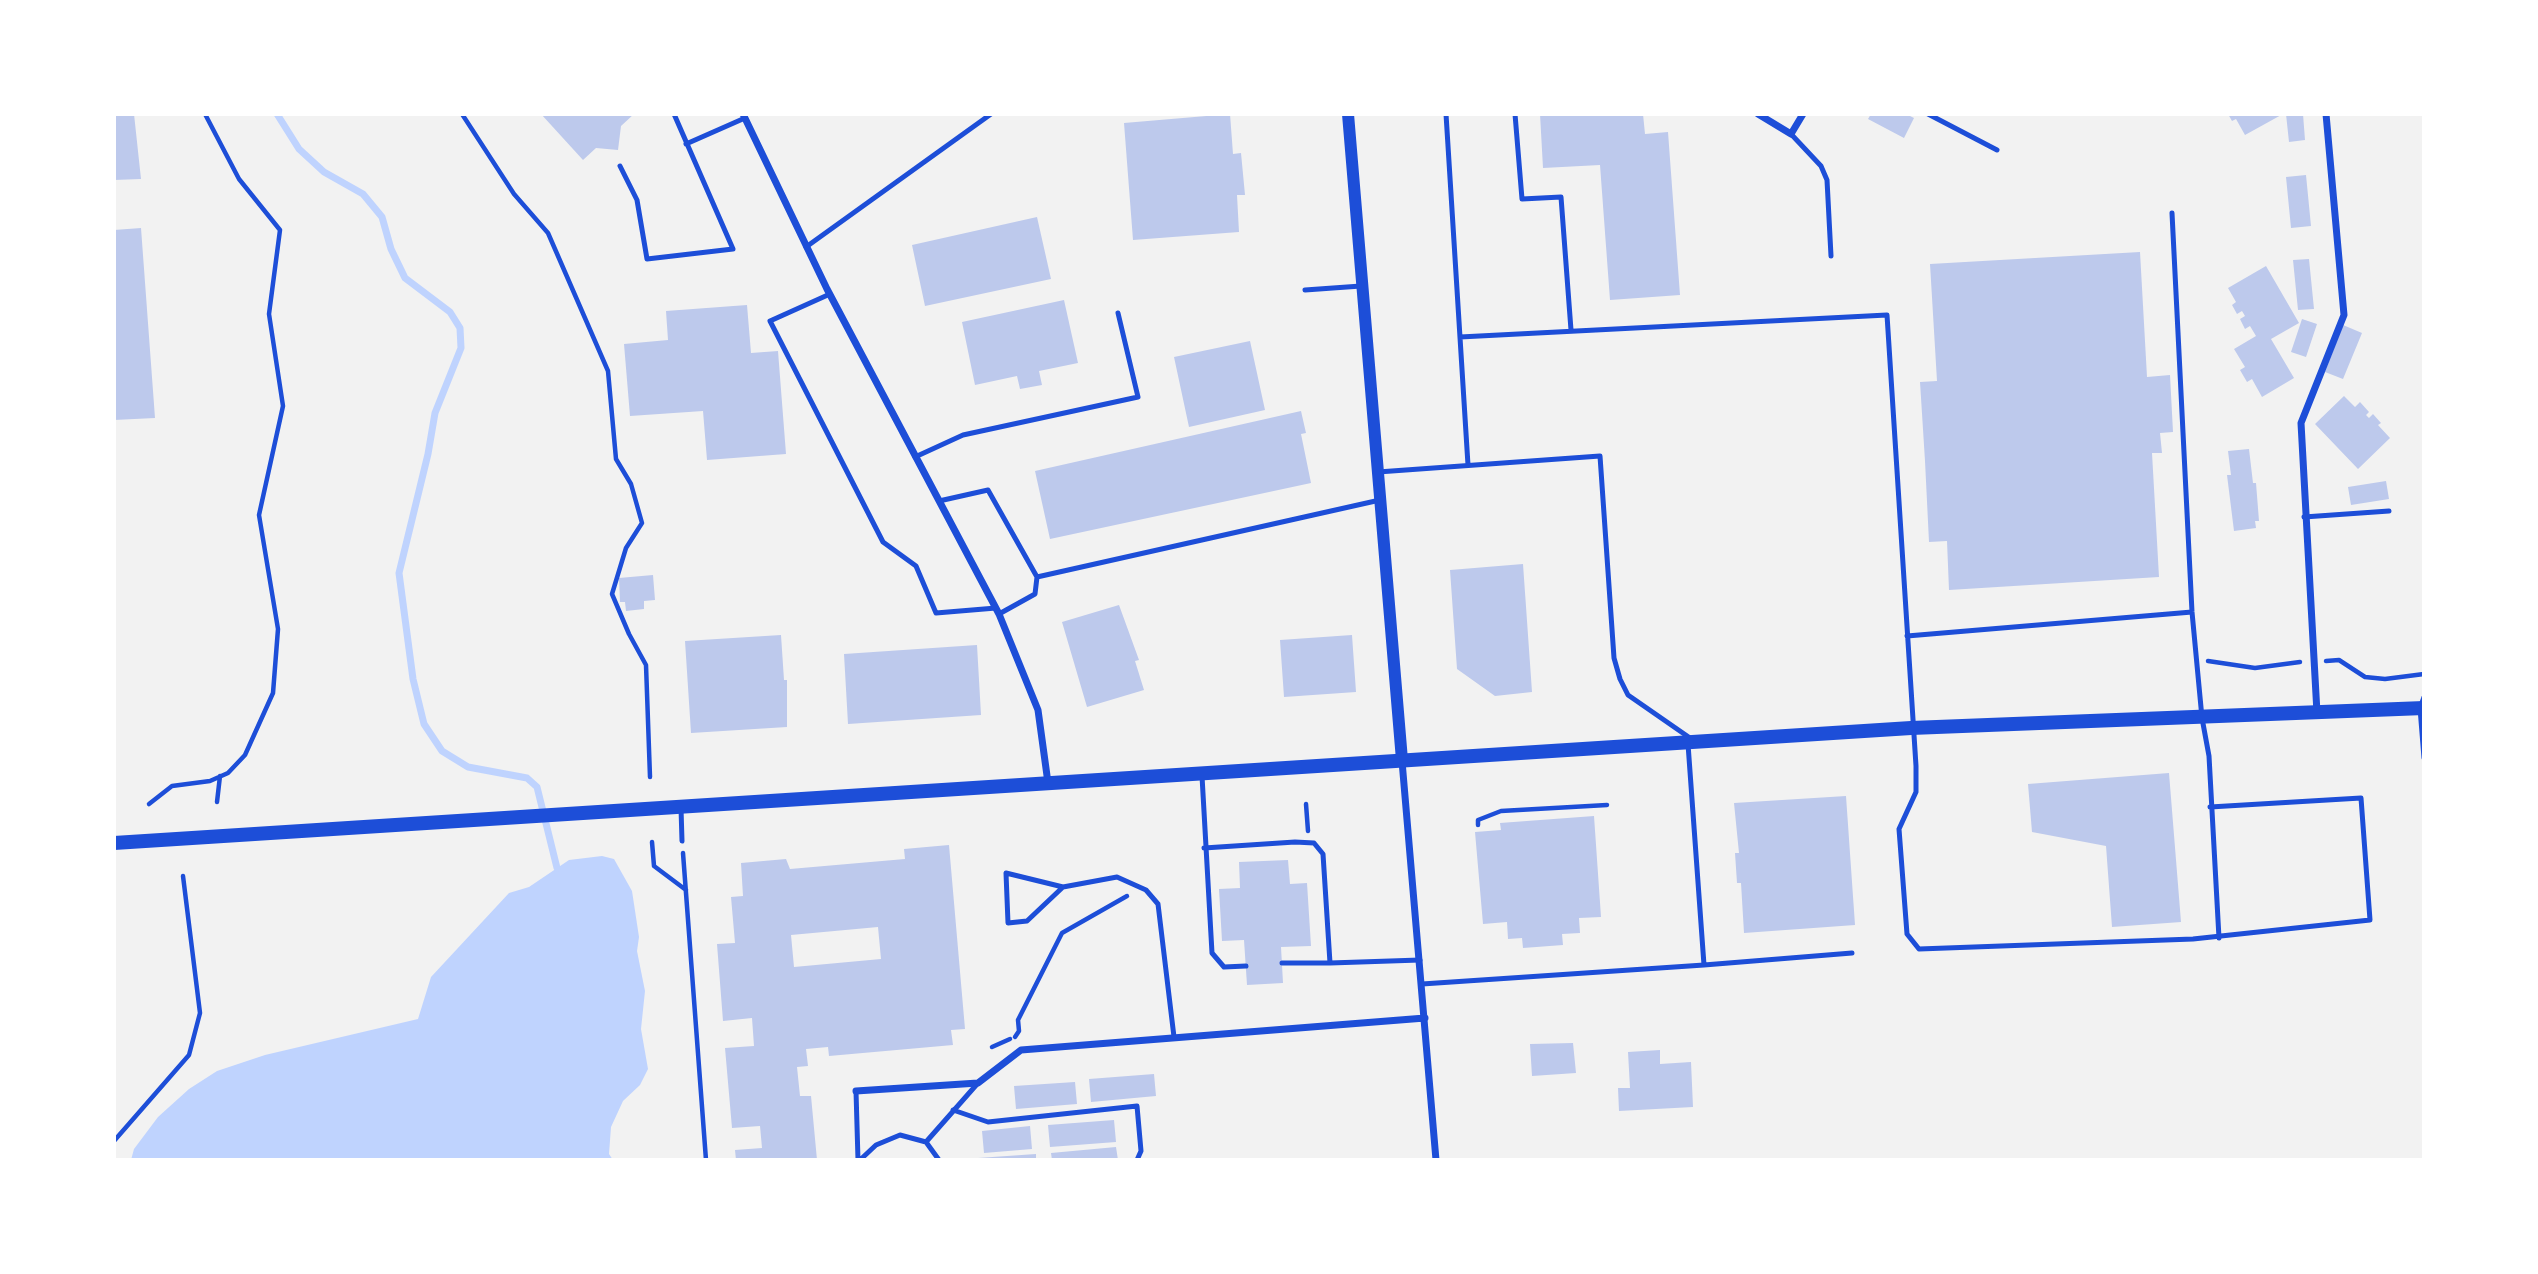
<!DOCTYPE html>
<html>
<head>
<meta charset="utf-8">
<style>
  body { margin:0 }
  #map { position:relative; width:2538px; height:1274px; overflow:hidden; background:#f2f2f2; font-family:"DM Sans",sans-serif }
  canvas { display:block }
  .frame { position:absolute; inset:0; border:116px solid #fff; pointer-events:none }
</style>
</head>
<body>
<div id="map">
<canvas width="2538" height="1274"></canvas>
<div class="frame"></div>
</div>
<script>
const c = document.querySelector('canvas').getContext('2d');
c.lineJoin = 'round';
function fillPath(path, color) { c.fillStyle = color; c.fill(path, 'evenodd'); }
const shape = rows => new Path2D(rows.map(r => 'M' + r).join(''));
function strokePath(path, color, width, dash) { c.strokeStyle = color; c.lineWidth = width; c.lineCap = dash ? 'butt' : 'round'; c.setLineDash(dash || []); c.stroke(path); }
fillPath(shape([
  [602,856,614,859,632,891,639,937,637,951,645,991,641,1029,648,1069,640,1085,623,1101,611,1127,609,1154,613,1160,131,1160,134,1149,158,1117,189,1089,217,1071,265,1055,418,1019,431,977,509,893,529,887,569,860]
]), '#bfd3fe');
strokePath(shape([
  [277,114,299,149,324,172,363,194,382,217,391,249,405,278,450,312,460,328,461,348,435,413,428,454,399,573,413,679,424,724,442,751,468,767,527,778,537,787,557,868]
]), '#bfd3fe', 7);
fillPath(shape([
  [114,114,134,114,141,179,114,180],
  [541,114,634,114,621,126,618,150,596,148,583,160],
  [1230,114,1233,154,1241,153,1245,195,1237,195,1239,232,1133,240,1124,123],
  [1540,114,1643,114,1645,134,1668,132,1680,295,1610,300,1600,165,1543,168],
  [1871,114,1906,114,1914,118,1904,138,1868,119],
  [2228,114,2283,114,2245,135,2236,119,2232,121],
  [2286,114,2303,114,2305,140,2289,142],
  [2306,175,2311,226,2291,228,2286,177],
  [1037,217,1051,279,925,306,912,245],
  [141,228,155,418,114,420,114,230],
  [2140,252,2147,377,2170,375,2173,432,2160,433,2162,453,2152,453,2159,577,1949,590,1947,541,1929,542,1925,461,1920,382,1937,381,1930,264],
  [2309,259,2314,309,2298,310,2293,260],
  [2266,266,2299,323,2271,339,2294,378,2262,397,2252,379,2247,382,2240,370,2245,367,2234,349,2256,336,2250,326,2245,329,2240,319,2245,316,2242,311,2237,314,2232,305,2236,302,2228,288],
  [1064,300,1078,363,1039,371,1042,385,1020,389,1017,376,975,385,962,322],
  [747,305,751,353,778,351,786,454,707,460,703,411,630,416,624,344,668,340,666,311],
  [2302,319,2317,324,2306,357,2291,352],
  [2343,325,2362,333,2343,379,2325,372],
  [1250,341,1265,410,1189,427,1174,357],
  [2344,396,2355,407,2360,402,2369,412,2366,415,2369,418,2373,414,2381,423,2378,425,2390,438,2358,469,2315,424],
  [1301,411,1306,433,1301,434,1311,483,1050,539,1035,471],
  [2249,449,2253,483,2256,483,2259,521,2255,521,2256,528,2234,531,2227,475,2231,475,2228,451],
  [2386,481,2389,499,2351,505,2348,487],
  [1523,564,1532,692,1495,696,1457,669,1450,570],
  [653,575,655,600,644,601,644,609,626,611,625,602,620,602,619,578],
  [1119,605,1139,660,1135,661,1144,690,1087,707,1062,622],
  [781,635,784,680,787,680,787,727,691,733,685,641],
  [1352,635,1356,692,1284,697,1280,640],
  [977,645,981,715,848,724,844,654],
  [2169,773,2181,922,2112,927,2106,846,2032,832,2028,784],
  [1846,796,1855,925,1744,933,1741,883,1737,883,1735,853,1739,853,1734,803],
  [1594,816,1601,917,1579,918,1580,933,1562,934,1563,945,1523,948,1522,938,1508,939,1507,922,1483,924,1475,832,1501,830,1500,823],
  [949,845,965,1029,951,1030,953,1045,829,1056,828,1047,806,1049,808,1066,797,1067,800,1096,811,1096,817,1160,736,1160,735,1150,762,1148,760,1126,732,1128,725,1048,754,1046,752,1018,723,1021,717,944,735,943,731,897,743,896,741,863,786,859,790,869,905,859,904,849],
  [878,927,881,959,794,967,791,935],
  [1288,860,1290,884,1307,883,1311,946,1281,947,1283,983,1247,985,1244,940,1222,941,1219,889,1240,888,1239,862],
  [1573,1043,1576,1073,1532,1076,1530,1044],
  [1660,1050,1660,1064,1691,1062,1693,1107,1619,1111,1618,1088,1630,1088,1628,1052],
  [1154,1074,1156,1096,1091,1102,1089,1079],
  [1075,1082,1077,1104,1016,1109,1014,1086],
  [1114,1120,1116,1142,1050,1147,1048,1125],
  [1030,1126,1032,1149,984,1153,982,1131],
  [1116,1147,1118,1160,1052,1160,1051,1153],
  [1036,1154,1036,1160,978,1160,978,1158]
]), '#bdc9ec');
strokePath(shape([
  [462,114,514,194,548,233,608,371,616,459,631,484,642,523,626,548,612,594,629,634,646,665,650,777],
  [2208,661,2255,668,2300,662],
  [2326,661,2339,660,2365,677,2385,679,2424,674],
  [217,802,220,776],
  [149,804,172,786,210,781,228,773,245,755,273,693,278,629,259,515,283,406,269,314,280,230,239,179,205,114],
  [1306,804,1308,831],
  [1478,825,1478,820,1501,811,1607,805],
  [652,842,654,866,686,890],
  [683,853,706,1160],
  [1015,1037,1019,1031,1018,1020,1062,933,1127,896],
  [992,1047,1010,1039],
  [114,1141,189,1055,200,1013,183,876]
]), '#1d4ed8', 4.5);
strokePath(shape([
  [1446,114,1468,465],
  [1515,114,1522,199,1561,197,1571,330],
  [1928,114,1997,150],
  [1791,134,1821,166,1827,180,1831,256],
  [686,144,745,118],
  [620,166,637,200,647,259,733,249,674,114],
  [2172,213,2192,612,2202,718,2209,756,2219,938],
  [806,247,991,114],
  [1305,290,1361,286],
  [830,294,770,321,883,542,916,566,936,613,996,608],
  [1460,337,1887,315,1916,766,1916,792,1899,829,1907,934,1919,949,2193,939,2370,920,2361,798,2210,807],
  [915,457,963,435,1138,397,1118,313],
  [1378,472,1600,456,1614,658,1620,679,1628,695,1690,738],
  [939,501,988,490,1037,577],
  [2304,517,2389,511],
  [999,614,1035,594,1037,577,1380,500],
  [1907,636,2192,612],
  [2424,697,2420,708,2424,758],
  [1202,776,1212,953,1224,967,1246,966],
  [681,808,682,841],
  [1204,848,1295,842,1314,843,1323,854,1330,963,1420,960],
  [1063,887,1006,873,1008,923,1027,921,1063,887,1117,877,1146,890,1158,904,1174,1037],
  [1282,963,1330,963],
  [1704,965,1852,953],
  [1422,984,1704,965,1688,744],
  [856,1091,858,1160],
  [953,1110,988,1122,1137,1106,1141,1151,1137,1160],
  [926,1142,978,1083],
  [860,1160,876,1145,900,1135,926,1142,939,1160]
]), '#1d4ed8', 5);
strokePath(shape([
  [743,114,827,289,999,614,1038,710,1048,783],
  [1758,114,1791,134,1803,114],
  [2317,713,2301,423,2344,315,2326,114],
  [1402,761,1436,1160],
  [856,1091,978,1083,1021,1050,1425,1018]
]), '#1d4ed8', 7);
strokePath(shape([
  [1348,114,1402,760]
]), '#1d4ed8', 12);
strokePath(shape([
  [114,843,1911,728,2424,708]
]), '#1d4ed8', 14);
</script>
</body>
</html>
